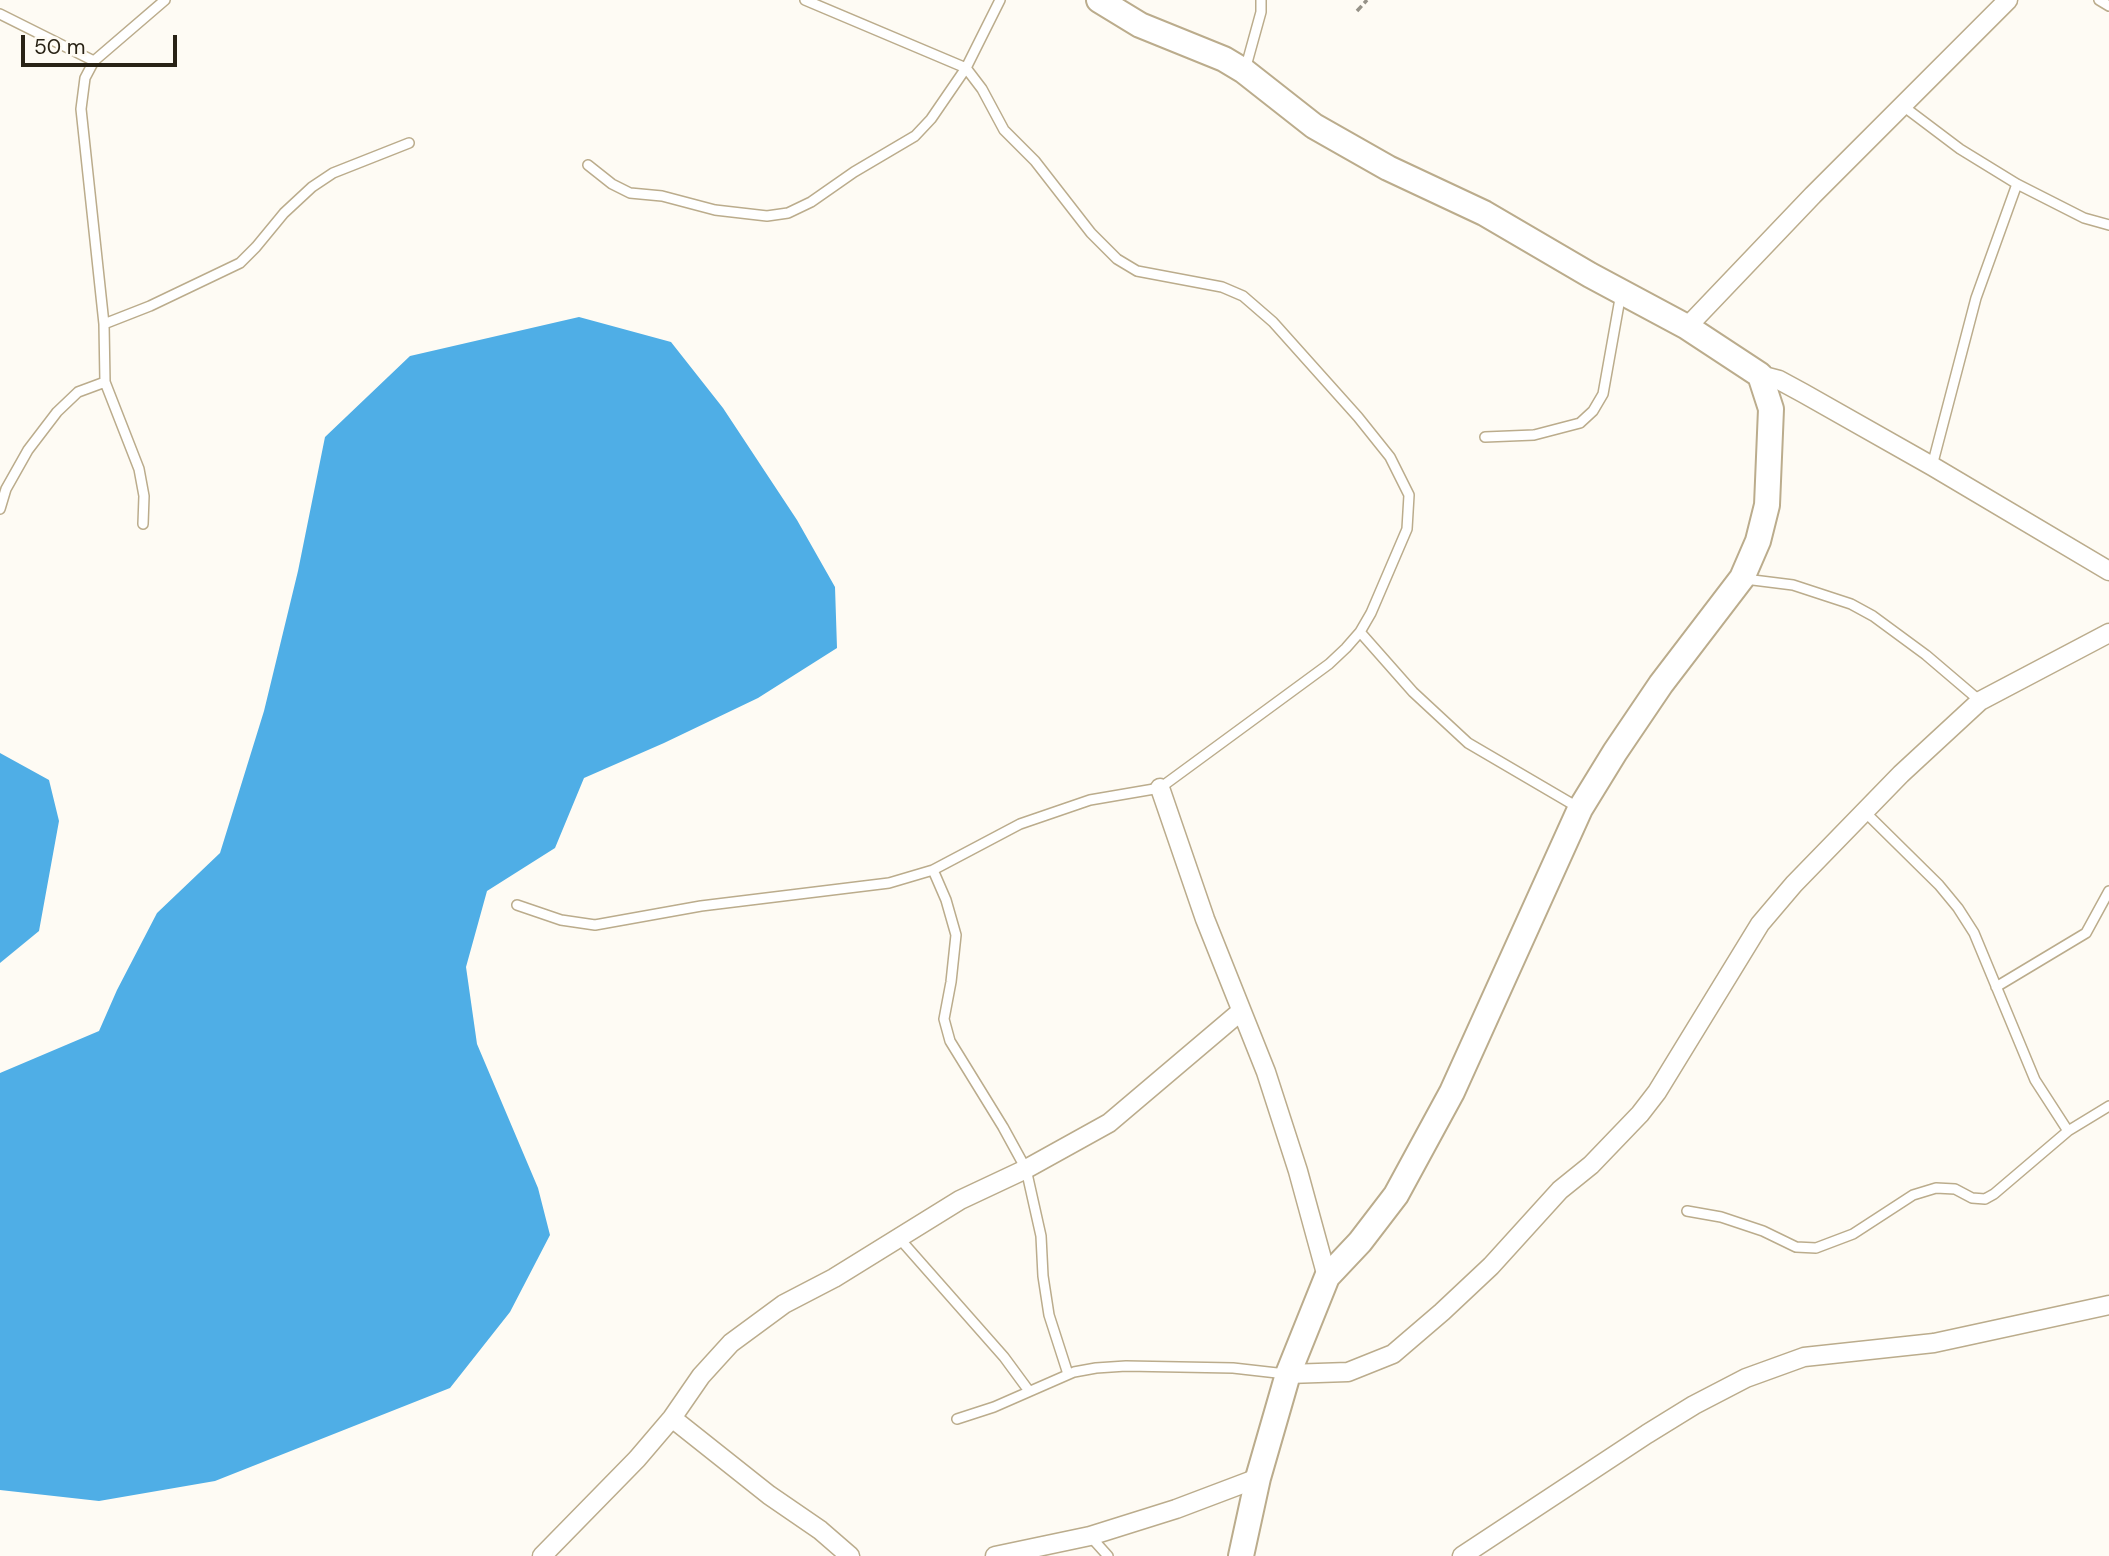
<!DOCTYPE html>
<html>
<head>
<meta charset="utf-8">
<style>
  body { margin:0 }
  #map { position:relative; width:2109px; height:1556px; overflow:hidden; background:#fefbf4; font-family:"DM Sans",sans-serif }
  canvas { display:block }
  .scale { position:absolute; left:21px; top:35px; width:156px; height:32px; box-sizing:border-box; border:4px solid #292316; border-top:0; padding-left:9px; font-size:21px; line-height:24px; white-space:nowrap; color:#292316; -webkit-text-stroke:5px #fefbf4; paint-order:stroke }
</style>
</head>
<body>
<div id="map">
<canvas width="2109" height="1556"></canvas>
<div class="scale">50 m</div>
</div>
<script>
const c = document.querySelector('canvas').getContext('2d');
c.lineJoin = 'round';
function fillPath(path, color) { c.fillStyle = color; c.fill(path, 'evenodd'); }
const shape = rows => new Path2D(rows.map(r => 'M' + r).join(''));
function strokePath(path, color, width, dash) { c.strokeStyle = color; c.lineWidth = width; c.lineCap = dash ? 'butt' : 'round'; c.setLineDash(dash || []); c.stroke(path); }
fillPath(shape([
  [579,317,671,342,723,408,797,520,835,587,837,648,758,698,664,743,584,778,555,848,487,891,466,967,477,1044,538,1188,550,1235,510,1312,450,1388,215,1481,99,1501,0,1490,0,1073,99,1031,117,990,157,913,220,853,264,711,298,571,325,437,410,356],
  [0,753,49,780,59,821,39,931,0,963]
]), '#4faee6');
const lane = shape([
  [2099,0,2109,6],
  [0,14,94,61],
  [1245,70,1261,12,1261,0],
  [1903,106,1960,149,2017,184,2084,218,2109,225],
  [588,165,612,184,630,193,662,196,715,210,767,216,788,213,811,202,854,172,915,136,931,119,966,68,1000,0],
  [104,324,150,306,240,263,256,247,284,213,312,187,333,173,409,143],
  [1485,437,1534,435,1580,423,1593,411,1603,394,1621,293],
  [1932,466,1976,298,2017,184],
  [0,509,6,489,28,450,57,412,78,392,105,382],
  [143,524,144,496,139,469,105,382,104,324,81,109,85,78,94,61,165,0],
  [1745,579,1793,585,1851,604,1873,616,1926,655,1980,701],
  [1360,632,1413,692,1468,743,1579,808],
  [1865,812,1939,885,1958,908,1974,933,2035,1080,2068,1131],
  [933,870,946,900,956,935,951,982,944,1019,950,1041,1003,1127,1026,1169,1041,1236,1043,1276,1049,1315,1068,1374],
  [517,905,561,920,595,925,701,906,889,883,933,870,1020,824,1090,800,1160,788,1329,664,1346,648,1360,632,1371,613,1407,529,1409,495,1390,457,1358,417,1273,322,1243,296,1222,287,1137,271,1117,259,1091,233,1035,161,1004,130,982,89,966,68,805,0],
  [1996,987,2086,933,2109,891],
  [1687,1211,1721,1217,1763,1231,1796,1247,1816,1248,1853,1234,1913,1195,1936,1188,1955,1189,1972,1198,1985,1199,1994,1194,2068,1131,2109,1106],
  [899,1238,1004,1357,1029,1391],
  [957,1419,994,1407,1074,1372,1096,1368,1126,1366,1233,1368,1286,1374],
  [1090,1536,1108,1556]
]);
const street = shape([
  [1687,327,1813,195,2008,0],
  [1760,375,1779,380,1803,393,1932,466,2109,571],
  [1160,788,1205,919,1266,1072,1298,1171,1327,1277],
  [1288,1374,1348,1372,1393,1354,1442,1312,1491,1266,1560,1190,1591,1165,1640,1114,1657,1092,1760,924,1794,884,1901,774,1980,701,2109,633],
  [672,1418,769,1495,820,1530,850,1556],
  [542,1556,637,1459,672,1418,701,1376,731,1343,784,1304,834,1278,960,1200,1026,1169,1109,1123,1240,1012],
  [995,1556,1090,1536,1176,1509,1258,1478],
  [1462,1556,1647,1434,1694,1405,1746,1378,1804,1357,1934,1343,2109,1305]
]);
const secondary = shape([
  [1099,0,1140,25,1224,59,1244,71,1314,126,1388,168,1484,213,1590,275,1687,327,1760,375,1771,409,1767,505,1758,541,1742,578,1661,684,1615,752,1580,809,1452,1092,1396,1195,1360,1242,1327,1277,1288,1374,1258,1478,1241,1556]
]);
strokePath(lane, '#bbac8c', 12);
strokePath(street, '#bbac8c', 21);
strokePath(secondary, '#bbac8c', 28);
strokePath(shape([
  [1357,11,1367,0]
]), '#969288', 3.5, [7, 3.5]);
strokePath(lane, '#fff', 9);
strokePath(street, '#fff', 18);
strokePath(secondary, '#fff', 24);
</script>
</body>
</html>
